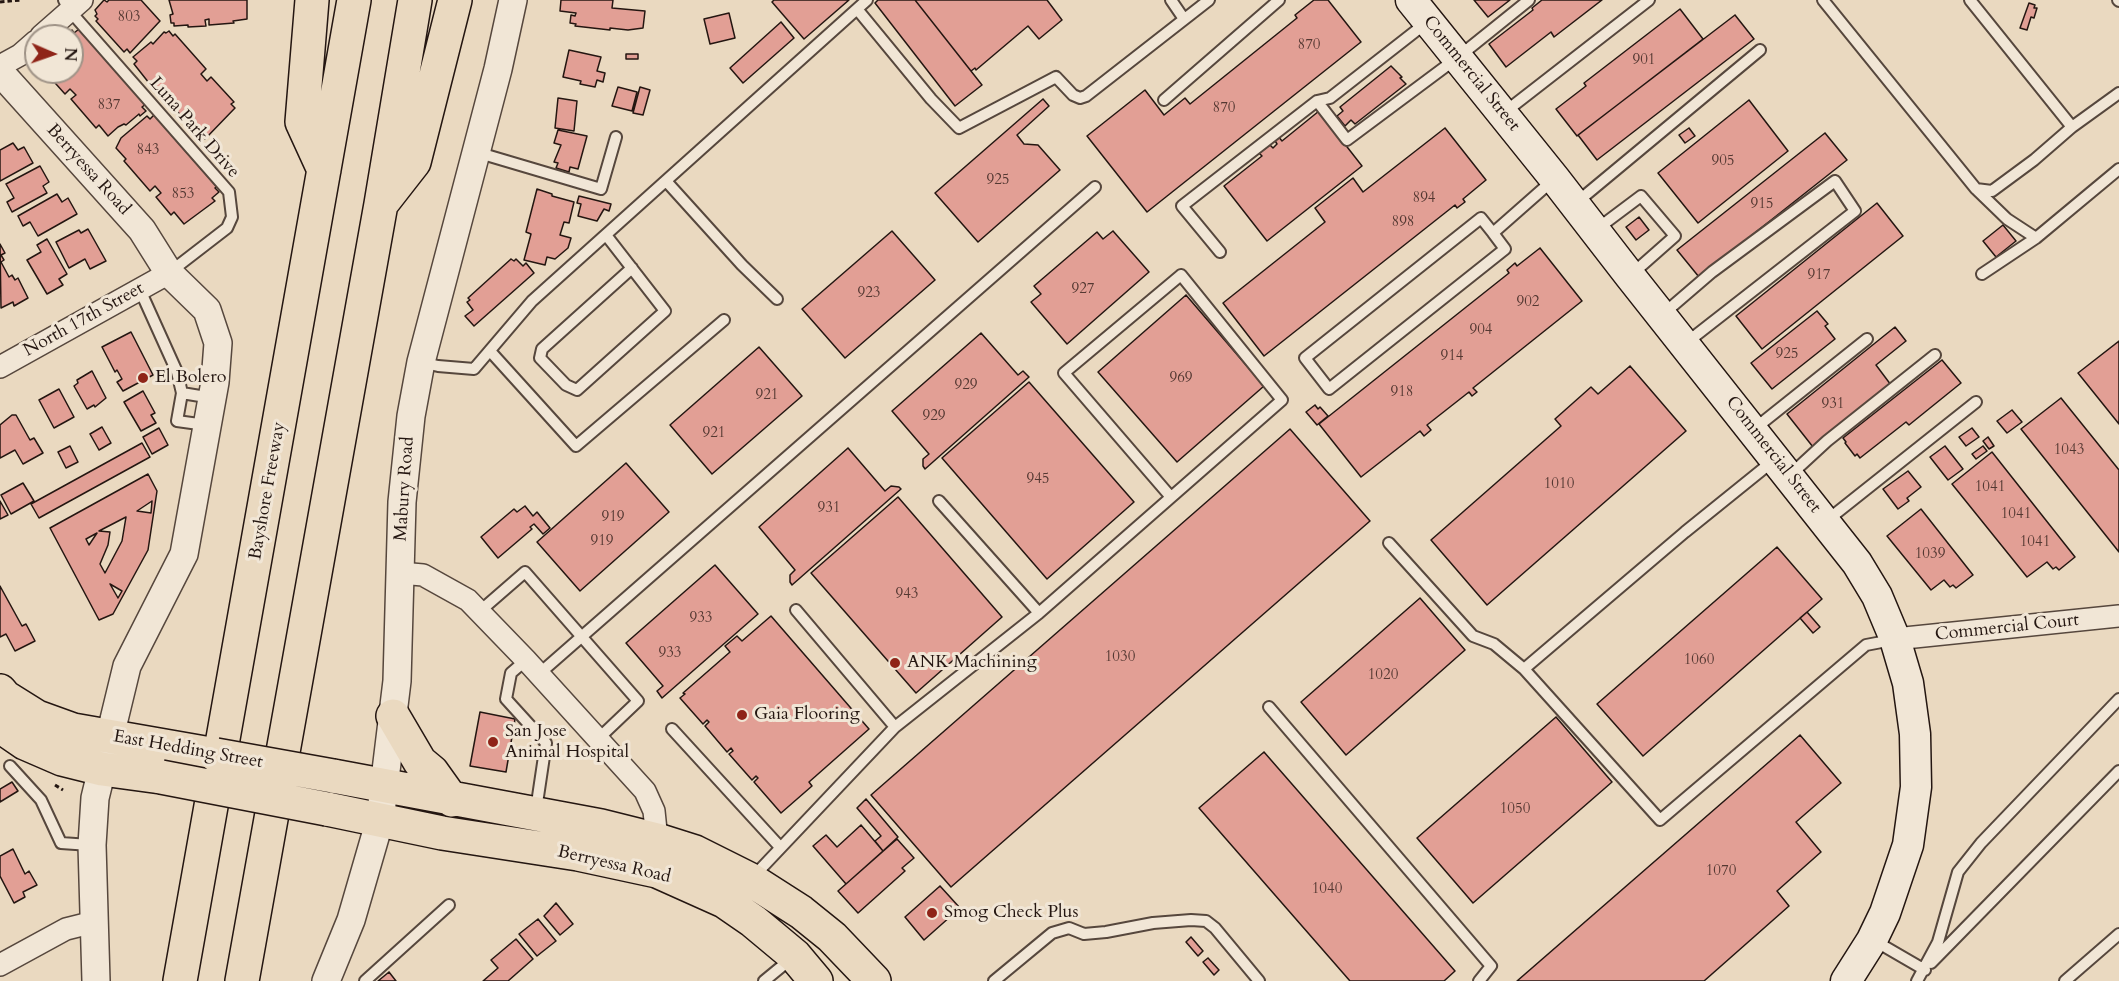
<!DOCTYPE html>
<html>
<head>
<meta charset="utf-8">
<style>
  body { margin:0 }
  #map { position:relative; width:2119px; height:981px; overflow:hidden; background:#ead9c0; font-family:Cardo,serif }
  canvas { display:block }
  .north { position:absolute; left:24px; top:24px; width:60px; height:60px; box-sizing:border-box; background:#f1e6d6; border:2px solid #9f9387; border-radius:50%; rotate:92deg; font-size:16px; font-weight:700; line-height:24px; text-align:center; color:#241611 }
  .north::after { content:''; display:block; margin:auto; width:21px; height:27px; background:#8f2418; clip-path:polygon(50% 0,100% 100%,50% 72%,0 100%) }
</style>
</head>
<body>
<div id="map">
<canvas width="2119" height="981"></canvas>
<div class="north">N</div>
</div>
<script>
const c = document.querySelector('canvas').getContext('2d');
c.lineJoin = 'round';
function fillPath(path, color) { c.fillStyle = color; c.fill(path, 'evenodd'); }
const shape = rows => new Path2D(rows.map(r => 'M' + r).join(''));
function strokePath(path, color, width, dash) { c.strokeStyle = color; c.lineWidth = width; c.lineCap = dash ? 'butt' : 'round'; c.setLineDash(dash || []); c.stroke(path); }
function write(font, color, halo, rows, align = 'center') {
  c.font = font + ' Cardo,serif'; c.lineWidth = 6; c.setLineDash([]); c.textBaseline = 'middle'; c.strokeStyle = halo; c.fillStyle = color; for (const [text, x, y, turn = 0] of rows) {
    c.save(); c.translate(x, y); c.rotate((+turn || 0) * Math.PI / 180); c.textAlign = isNaN(turn) ? turn : align; if (halo) c.strokeText(text, 0, 0); c.fillText(text, 0, 0); c.restore();
  }
}
const building = shape([
  [104,0,107,2,109,0,141,0,160,21,130,53,127,49,124,52,96,21,98,19,95,16,97,14,95,10,104,0],
  [169,0,247,0,247,19,233,21,234,23,209,25,209,19,205,20,206,26,188,27,188,25,174,26,174,23,171,23,170,15,173,14,169,0],
  [561,0,613,0,612,8,645,11,643,28,628,30,610,28,610,30,575,26,576,24,570,23,571,15,575,16,576,13,560,11,561,0],
  [774,0,849,0,804,39,772,2,774,0],
  [878,0,915,0,982,85,955,106,875,3,878,0],
  [915,0,1047,0,1062,20,1039,39,1028,26,976,70,975,68,971,71,915,0],
  [1314,0,1328,0,1361,42,1147,212,1087,136,1145,90,1164,115,1185,98,1190,104,1297,18,1295,15,1314,0],
  [1474,0,1510,0,1488,17,1474,0],
  [1542,0,1602,0,1554,37,1551,32,1506,67,1489,44,1533,10,1532,8,1542,0],
  [2029,3,2035,5,2034,8,2037,8,2034,18,2031,17,2027,30,2020,28,2029,3],
  [1680,9,1703,39,1577,136,1556,109,1586,86,1584,83,1680,9],
  [729,13,735,38,710,44,704,19,729,13],
  [1735,15,1754,39,1597,160,1578,135,1735,15],
  [781,22,794,38,743,83,730,68,781,22],
  [79,29,146,104,142,107,146,111,140,116,139,114,126,125,124,124,118,127,108,136,99,125,96,128,71,99,76,95,70,89,65,94,47,74,49,72,72,72,72,36,67,36,72,30,74,33,79,29],
  [169,31,173,36,175,34,206,69,201,74,207,81,211,77,234,102,231,104,235,108,205,139,202,135,198,138,183,121,185,120,150,81,149,83,134,64,137,61,133,57,151,42,153,44,164,32,166,33,169,31],
  [569,50,601,57,597,71,605,73,603,82,597,80,595,87,580,84,581,81,563,77,569,50],
  [626,54,638,54,638,59,626,59,626,54],
  [1391,66,1402,77,1400,78,1406,84,1355,124,1351,120,1345,126,1337,116,1343,111,1340,107,1391,66],
  [618,87,637,92,632,111,612,106,618,87],
  [640,87,650,90,643,115,633,113,640,87],
  [558,98,577,101,574,131,555,128,558,98],
  [1043,99,1049,106,1017,135,1024,144,1038,145,1060,170,978,242,935,193,1043,99],
  [1749,100,1788,151,1698,223,1658,173,1749,100],
  [1319,111,1362,166,1267,241,1224,186,1262,156,1259,153,1270,145,1273,148,1277,144,1274,139,1278,136,1282,141,1319,111],
  [154,115,217,187,215,188,219,192,212,198,215,201,184,224,174,212,171,215,156,197,161,193,155,186,150,191,124,161,126,159,116,148,121,138,147,116,150,119,154,115],
  [1445,128,1486,180,1463,199,1465,202,1457,208,1455,205,1264,356,1223,303,1325,222,1315,208,1353,178,1363,192,1445,128],
  [1689,128,1695,136,1685,143,1679,135,1689,128],
  [558,130,587,136,578,169,570,167,569,172,556,168,558,163,554,162,561,145,554,143,558,130],
  [1825,133,1847,160,1699,277,1677,250,1825,133],
  [13,143,18,150,24,147,33,163,0,181,0,150,13,143],
  [40,166,49,182,43,186,47,193,12,212,7,202,14,198,6,184,40,166],
  [537,189,552,194,552,196,574,202,569,223,564,222,560,235,571,238,568,248,555,259,547,257,545,265,524,260,531,234,526,232,537,189],
  [57,194,62,202,68,198,77,214,38,236,30,222,23,226,18,216,57,194],
  [579,196,611,204,609,211,604,209,597,221,578,216,581,204,577,203,579,196],
  [1877,203,1903,236,1762,349,1736,316,1877,203],
  [1639,217,1649,230,1636,240,1626,227,1639,217],
  [2003,225,2016,241,1996,257,1983,241,2003,225],
  [88,229,106,261,90,269,85,259,69,268,56,242,79,230,81,233,88,229],
  [892,231,935,280,845,358,802,309,892,231],
  [1113,231,1149,272,1067,344,1031,302,1041,294,1034,286,1097,232,1103,239,1113,231],
  [47,239,67,274,59,279,63,285,47,294,27,260,41,252,37,245,47,239],
  [0,244,5,253,1,255,4,260,1,262,9,277,12,275,15,280,18,278,28,298,14,306,13,302,1,308,0,244],
  [1540,248,1582,301,1473,388,1477,392,1472,396,1469,392,1427,425,1431,430,1424,436,1420,431,1361,477,1319,424,1509,273,1507,270,1515,263,1517,266,1540,248],
  [511,259,514,261,516,259,523,266,526,263,534,273,474,326,465,316,473,310,467,302,470,300,468,298,511,259],
  [1186,295,1264,386,1177,462,1098,372,1186,295],
  [1817,311,1828,324,1825,326,1835,339,1772,389,1751,363,1817,311],
  [1895,327,1906,341,1876,365,1891,385,1813,447,1787,414,1895,327],
  [131,332,153,375,123,391,117,382,122,379,117,370,115,372,102,347,131,332],
  [981,333,1018,375,1023,371,1029,377,925,469,923,466,923,459,929,454,892,411,981,333],
  [2119,341,2119,424,2078,373,2119,341],
  [759,347,802,396,712,474,670,425,759,347],
  [1942,360,1961,383,1909,425,1906,422,1860,458,1857,454,1855,456,1845,443,1846,442,1843,438,1942,360],
  [1630,366,1686,431,1487,605,1431,540,1561,426,1555,419,1591,387,1598,394,1630,366],
  [92,371,106,398,95,407,94,405,87,409,74,386,78,383,77,380,92,371],
  [1029,382,1134,502,1047,579,942,458,1029,382],
  [59,389,74,417,54,428,39,400,59,389],
  [143,391,155,413,151,415,156,423,141,431,124,402,143,391],
  [2061,398,2119,470,2119,552,2021,429,2061,398],
  [1315,405,1318,409,1320,407,1328,416,1317,425,1306,412,1315,405],
  [2012,410,2022,422,2007,433,1997,421,2012,410],
  [12,415,16,415,30,440,34,438,43,453,23,464,15,450,0,458,0,425,12,415],
  [102,427,111,443,99,450,90,434,102,427],
  [159,428,168,445,152,454,143,437,159,428],
  [1972,428,1979,437,1966,446,1959,437,1972,428],
  [1290,429,1370,521,951,887,871,795,1290,429],
  [1988,437,1994,446,1989,449,1983,441,1988,437],
  [142,443,150,457,39,518,31,504,142,443],
  [70,446,78,462,66,468,58,452,70,446],
  [1945,446,1963,469,1948,480,1930,457,1945,446],
  [1983,446,1987,451,1976,459,1972,454,1983,446],
  [848,448,885,491,891,486,899,487,901,489,792,585,790,582,790,575,795,570,759,527,848,448],
  [1992,452,2075,557,2059,570,2056,567,2053,569,2047,562,2027,577,1952,484,1992,452],
  [626,463,669,512,580,591,537,542,626,463],
  [1908,471,1921,487,1907,498,1909,501,1898,509,1883,489,1908,471],
  [148,474,157,491,148,550,113,614,99,620,50,528,148,474],
  [152,501,151,513,137,511,152,501],
  [126,517,122,541,105,573,100,564,108,545,110,532,99,531,126,517],
  [97,533,89,545,86,539,97,533],
  [110,584,122,591,118,598,110,584],
  [23,483,34,501,11,514,1,495,23,483],
  [898,497,1002,617,916,693,811,573,898,497],
  [0,501,8,515,0,519,0,501],
  [525,506,533,516,537,512,550,528,543,534,534,524,530,527,532,529,498,558,481,537,514,509,517,512,525,506],
  [1921,509,1973,575,1956,588,1953,585,1950,587,1944,580,1931,590,1887,536,1921,509],
  [1777,547,1822,599,1643,756,1597,704,1777,547],
  [715,565,758,614,662,698,657,691,663,686,626,643,715,565],
  [0,586,22,626,26,624,35,641,15,651,6,634,0,637,0,586],
  [1420,598,1465,650,1346,755,1301,702,1420,598],
  [1807,612,1820,627,1813,633,1800,618,1807,612],
  [771,616,869,729,809,782,812,786,781,813,754,782,758,778,756,776,752,780,729,754,733,751,731,748,727,752,705,726,709,722,707,720,703,724,680,698,685,694,683,693,730,652,725,646,737,636,742,641,771,616],
  [480,712,515,719,506,772,470,766,480,712],
  [1556,717,1612,782,1473,903,1417,838,1556,717],
  [1800,735,1841,783,1796,822,1821,852,1777,891,1789,906,1704,981,1517,981,1800,735],
  [1264,752,1455,971,1444,981,1350,981,1199,808,1264,752],
  [12,782,18,791,0,802,0,789,12,782],
  [866,799,898,837,883,851,875,841,881,836,857,808,866,799],
  [861,825,883,851,846,884,813,846,826,835,837,847,861,825],
  [897,839,914,858,902,868,905,871,858,913,838,891,897,839],
  [13,849,25,874,29,871,37,885,23,892,25,897,14,903,0,876,0,856,13,849],
  [940,886,960,908,924,940,905,917,940,886],
  [556,903,573,924,560,935,544,916,556,903],
  [538,919,556,941,537,956,519,934,538,919],
  [1191,937,1203,951,1198,956,1186,942,1191,937],
  [516,939,533,959,508,981,483,981,498,968,491,960,516,939],
  [1208,958,1219,970,1214,975,1203,962,1208,958],
  [389,972,396,981,378,981,389,972]
]);
fillPath(building, '#e29f95');
strokePath(building, '#241611', 1.5);
const service = shape([
  [64,0,70,11,229,192,232,217,227,228,170,272],
  [1171,0,1184,19],
  [1823,0,1976,189,1992,191,2034,160,2072,127,2119,93],
  [1970,0,2072,127],
  [2118,0,2119,1],
  [857,9,867,0],
  [1164,100,1279,0],
  [1317,101,1347,140,1457,58,1529,0],
  [1505,112,1649,0],
  [476,152,601,189,616,137],
  [666,181,742,265,777,299],
  [1976,189,2007,219,2036,238,2119,169],
  [1576,203,1760,50],
  [1597,229,1641,196,1675,236,1632,274],
  [1493,233,1505,249,1329,389,1305,358,1481,218,1493,233,1552,181],
  [606,235,665,311,577,390,566,385,540,358,542,349,632,268],
  [1220,252,1182,206,1317,101,1330,98,1426,23],
  [1982,274,2036,238],
  [140,290,177,372,182,393,212,398],
  [1662,315,1712,272,1835,181,1855,211,1686,343],
  [490,351,576,446,724,320],
  [421,362,438,366,474,369,532,301,857,9,931,99,959,128,1056,77,1073,95,1080,98,1086,96,1209,0],
  [182,393,177,421,206,425],
  [1753,430,1867,339],
  [1789,476,1827,441,1935,355],
  [939,501,1039,613],
  [1825,522,1976,402],
  [1389,543,1473,636,1494,644,1524,669,1685,532,1773,461],
  [796,610,895,727],
  [479,612,525,572,638,701,597,740],
  [526,660,511,673,506,699,546,743,536,810],
  [1524,669,1660,820,1866,645,1892,640],
  [539,674,1095,187],
  [1269,707,1491,966,1479,981],
  [672,729,780,847],
  [10,766,41,800,61,843,90,845],
  [753,877,895,727,1039,613,1282,400,1181,275,1064,373,1170,496],
  [1875,941,1925,970],
  [1931,963,2119,771],
  [365,981,449,905],
  [764,981,792,958],
  [994,981,1052,933,1069,928,1084,934,1106,932,1153,923,1191,920,1206,921,1215,928,1259,981],
  [1917,981,1938,942,1958,872,1981,843,2119,699],
  [2065,981,2119,934]
]);
const minor = shape([
  [41,36,82,0],
  [0,66,20,55,36,41],
  [0,367,169,273],
  [400,573,423,575,468,600,526,660,645,791,654,811,657,840],
  [1895,639,2119,616],
  [0,965,66,929,94,922]
]);
const tertiary = shape([
  [0,72,142,230,169,273,207,310,218,343,215,382,184,554,127,666,95,798,92,845,96,981],
  [326,981,351,920,380,820,397,681,402,502,411,416,421,362,498,69,513,0]
]);
const secondary = shape([
  [1411,0,1555,179,1630,276,1857,563,1877,596,1895,639,1908,683,1915,734,1916,787,1908,845,1885,913,1872,940,1846,981]
]);
const primary = shape([
  [0,691,5,697,37,717,73,730,216,755],
  [393,716,420,762,432,772,452,800],
  [0,726,25,743,62,759,102,769,161,777],
  [333,776,601,826,657,840,695,852,751,880,801,912,832,937,874,981],
  [327,809,442,833,578,854,657,871,724,901,753,921,795,956,816,981]
]);
const motorway = shape([
  [312,0,302,122,324,170],
  [382,203,414,162,455,0],
  [180,981,354,0],
  [242,981,381,204,415,0]
]);
strokePath(service, '#56473d', 14);
strokePath(minor, '#56473d', 24);
strokePath(tertiary, '#56473d', 30);
strokePath(secondary, '#241611', 33);
strokePath(primary, '#241611', 36);
strokePath(motorway, '#241611', 36);
strokePath(shape([
  [0,2,21,0],
  [55,785,63,790]
]), '#241611', 3, [4.5, 3]);
strokePath(service, '#f1e6d6', 10);
strokePath(minor, '#f1e6d6', 21);
strokePath(tertiary, '#f1e6d6', 27);
strokePath(secondary, '#f1e6d6', 30);
strokePath(primary, '#ead9c0', 33);
strokePath(motorway, '#ead9c0', 33);
const primaryBridge = shape([
  [216,755,333,776],
  [161,777,327,809]
]);
strokePath(primaryBridge, '#241611', 36, []);
strokePath(primaryBridge, '#ead9c0', 33);
for (const [x, y, r, color] of [
  [143,378,6,"#8f2418"],
  [895,663,6,"#8f2418"],
  [742,715,6,"#8f2418"],
  [493,742,6,"#8f2418"],
  [932,913,6,"#8f2418"]
]) { const dot = new Path2D(); dot.arc(x, y, r, 0, 2 * Math.PI); c.fillStyle = color; c.fill(dot); strokePath(dot, '#f1e6d6', 2); }
write('15px', '#543832', null, [
  ["803",129,18],
  ["870",1309,46],
  ["901",1644,61],
  ["837",109,106],
  ["870",1224,109],
  ["843",148,151],
  ["905",1723,162],
  ["925",998,181],
  ["853",183,195],
  ["894",1424,199],
  ["915",1762,205],
  ["898",1403,223],
  ["917",1819,276],
  ["927",1083,290],
  ["923",869,294],
  ["902",1528,303],
  ["904",1481,331],
  ["925",1787,355],
  ["914",1452,357],
  ["969",1181,379],
  ["929",966,386],
  ["918",1402,393],
  ["921",767,396],
  ["931",1833,405],
  ["929",934,417],
  ["921",714,434],
  ["1043",2069,451],
  ["945",1038,480],
  ["1010",1559,485],
  ["1041",1990,488],
  ["931",829,509],
  ["1041",2016,515],
  ["919",613,518],
  ["919",602,542],
  ["1041",2035,543],
  ["1039",1930,555],
  ["943",907,595],
  ["933",701,619],
  ["933",670,654],
  ["1030",1120,658],
  ["1060",1699,661],
  ["1020",1383,676],
  ["1050",1515,810],
  ["1070",1721,872],
  ["1040",1327,890]
]);
write('18px', '#241611', '#f1e6d6', [
  ["Commercial Street",1471,74,51],
  ["Luna Park Drive",194,128,49],
  ["Berryessa Road",88,170,48],
  ["North 17th Street",84,320,-29],
  ["Commercial Street",1773,455,52],
  ["Mabury Road",405,489,-86],
  ["Bayshore Freeway",268,491,-80],
  ["Commercial Court",2007,628,-6],
  ["East Hedding Street",188,750,10],
  ["Berryessa Road",614,865,13]
]);
write('18px', '#241611', '#f1e6d6', [
  ["El Bolero",155,378],
  ["ANK Machining",907,663],
  ["Gaia Flooring",754,715],
  ["San Jose",505,732],
  ["Animal Hospital",505,753],
  ["Smog Check Plus",944,913]
], 'left');
</script>
</body>
</html>
